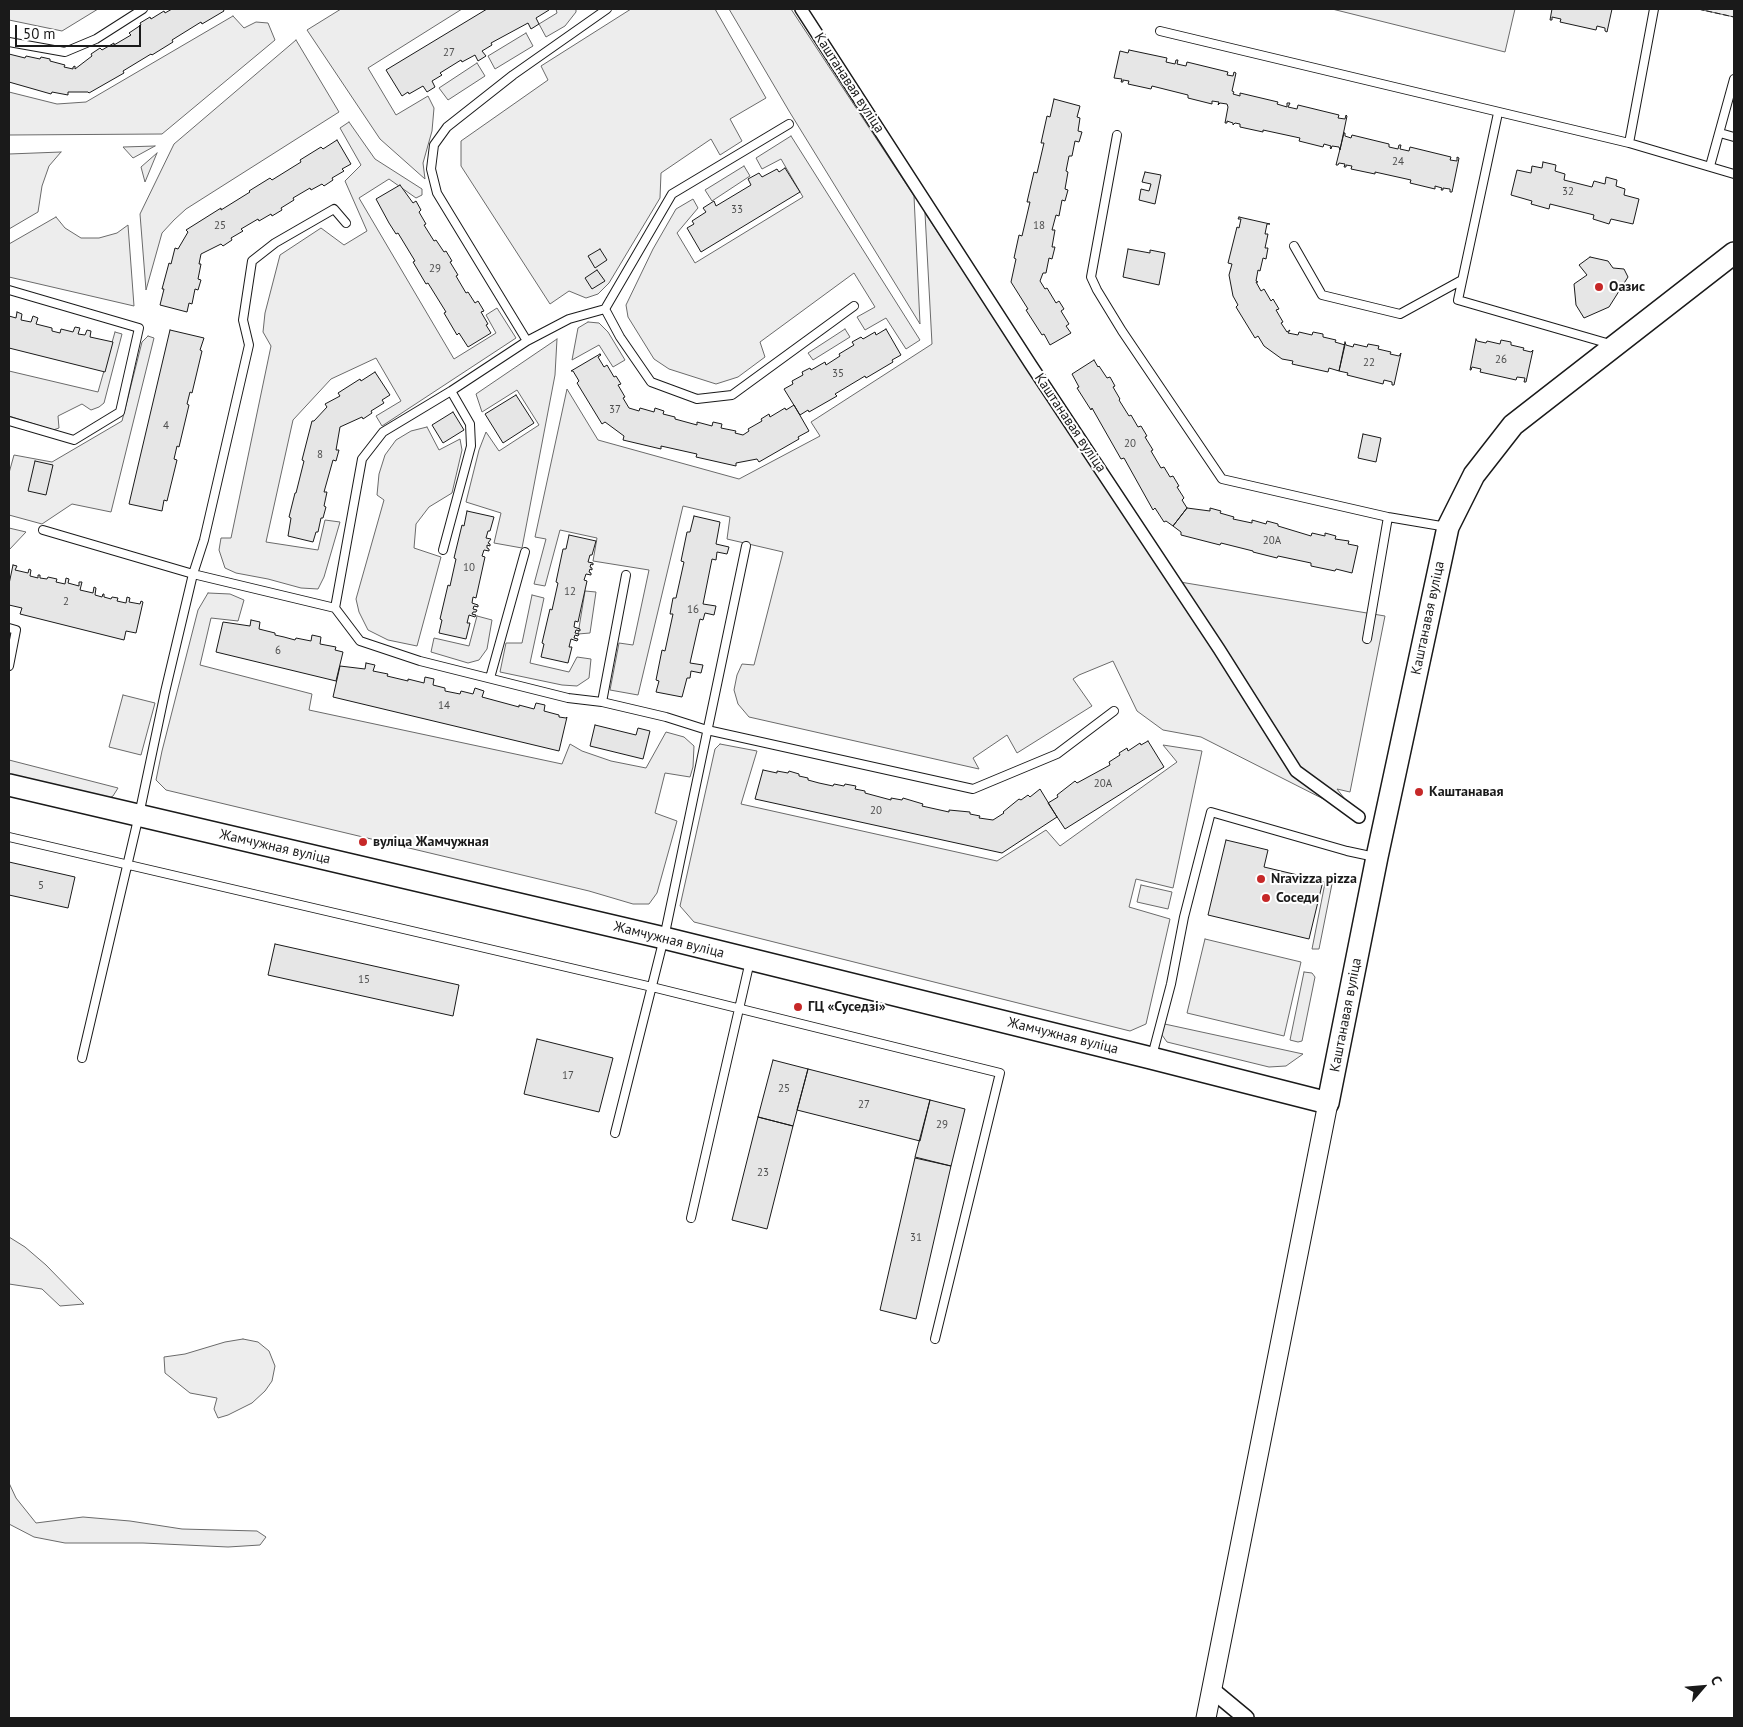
<!DOCTYPE html>
<html>
<head>
<meta charset="utf-8">
<style>
  body { margin:0 }
  #map { position:relative; width:1743px; height:1727px; overflow:hidden; background:#fff; font-family:"PT Sans",sans-serif }
  canvas { display:block }
  .frame { position:absolute; inset:0; border:10px solid #1a1a1a; pointer-events:none }
  .north { position:absolute; left:1678px; top:1662px; width:50px; height:50px; -webkit-text-stroke:4px #fff; paint-order:stroke; rotate:63deg; font-size:14px; font-weight:700; line-height:20px; text-align:center; color:#1a1a1a }
  .north::after { content:''; display:block; margin:auto; width:18px; height:22px; background:#1a1a1a; clip-path:polygon(50% 0,100% 100%,50% 72%,0 100%) }
  .scale { position:absolute; left:15px; top:25px; width:126px; height:22px; box-sizing:border-box; border:2px solid #1a1a1a; border-top:0; padding-left:6px; font-size:15px; line-height:18px; white-space:nowrap; color:#1a1a1a; -webkit-text-stroke:4px #fff; paint-order:stroke }
</style>
</head>
<body>
<div id="map">
<canvas width="1743" height="1727"></canvas>
<div class="frame"></div>
<div class="north">С</div>
<div class="scale">50 m</div>
</div>
<script>
const c = document.querySelector('canvas').getContext('2d');
c.lineJoin = 'round';
function fillPath(path, color) { c.fillStyle = color; c.fill(path, 'evenodd'); }
const shape = rows => new Path2D(rows.map(r => 'M' + r).join(''));
function strokePath(path, color, width, dash) { c.strokeStyle = color; c.lineWidth = width; c.lineCap = dash ? 'butt' : 'round'; c.setLineDash(dash || []); c.stroke(path); }
function write(font, color, halo, rows, align = 'center') {
  c.font = font + ' "PT Sans",sans-serif'; c.lineWidth = 4; c.setLineDash([]); c.textBaseline = 'middle'; c.strokeStyle = halo; c.fillStyle = color; for (const [text, x, y, turn = 0] of rows) {
    c.save(); c.translate(x, y); c.rotate((+turn || 0) * Math.PI / 180); c.textAlign = isNaN(turn) ? turn : align; if (halo) c.strokeText(text, 0, 0); c.fillText(text, 0, 0); c.restore();
  }
}
const built = shape([
  [9,9,98,9,62,31,9,20,9,9],
  [341,9,462,9,368,68,396,115,428,96,434,108,432,131,423,163,425,179,380,139,307,30,341,9],
  [556,9,576,9,576,12,565,26,546,37,539,24,557,13,556,9],
  [631,9,715,9,766,98,730,119,742,141,720,155,711,139,661,173,660,198,609,283,598,294,586,298,569,291,550,304,461,166,461,141,548,80,541,66,631,9],
  [729,9,791,9,914,196,920,324,789,111,729,9],
  [1332,9,1515,9,1505,52,1332,9],
  [1698,9,1734,9,1734,17,1698,9],
  [233,16,244,28,256,22,268,23,275,40,162,134,9,135,9,92,57,104,86,102,233,16],
  [526,33,533,46,495,69,488,56,526,33],
  [296,40,339,112,186,209,174,220,162,233,146,290,140,214,174,144,296,40],
  [477,63,485,76,448,100,439,88,477,63],
  [349,122,375,159,422,189,422,195,416,198,389,179,359,198,454,359,496,333,486,315,497,308,516,338,382,426,376,416,401,401,376,358,331,379,293,420,266,542,318,550,325,520,340,522,324,577,318,589,301,588,268,579,236,573,225,568,219,550,221,538,231,538,271,346,263,332,265,313,280,255,321,228,344,245,367,231,345,181,361,165,340,128,349,122],
  [791,136,920,340,906,349,886,318,865,330,857,317,875,307,854,273,760,342,765,357,738,377,716,384,669,369,654,359,628,317,626,305,653,249,676,209,693,199,698,208,677,233,695,263,803,197,781,159,762,169,756,158,791,136],
  [155,146,133,158,123,147,155,146],
  [61,152,49,166,42,186,38,212,9,229,9,154,61,152],
  [157,153,145,182,141,167,157,153],
  [744,166,750,176,712,201,705,190,744,166],
  [925,213,1157,563,1174,581,1385,616,1350,792,1337,789,1359,817,1201,737,1163,730,1137,711,1113,661,1079,675,1073,679,1092,706,1017,753,1007,735,973,758,979,769,749,717,738,704,734,690,737,675,742,664,754,665,783,552,727,539,730,517,683,506,638,695,610,690,619,643,633,645,649,570,593,561,597,538,560,530,545,586,534,584,546,539,535,537,567,389,598,440,739,479,820,436,811,422,932,344,925,213],
  [56,217,65,228,81,238,99,238,117,233,128,225,134,306,9,277,9,244,56,217],
  [588,322,599,323,608,332,625,360,613,367,599,345,572,360,578,328,588,322],
  [845,329,850,337,813,360,808,353,845,329],
  [115,332,122,334,104,403,99,407,91,410,82,404,58,416,59,428,53,430,9,416,9,371,98,392,115,332],
  [148,336,154,338,111,512,72,504,42,524,9,515,9,473,14,455,52,462,122,421,142,342,148,336],
  [557,339,555,375,522,548,494,543,501,513,466,502,479,450,486,432,499,451,539,425,517,390,482,412,476,394,557,339],
  [427,427,439,450,460,439,462,450,452,493,429,507,416,524,414,548,441,557,417,646,388,640,368,630,359,612,356,599,384,500,377,495,379,474,385,455,396,440,411,431,427,427],
  [9,528,26,532,9,550,9,528],
  [585,591,596,592,590,633,578,634,585,591],
  [208,593,230,594,244,600,238,621,211,618,200,665,312,694,309,710,562,764,570,744,582,751,611,761,646,768,666,732,684,737,694,746,693,767,690,777,665,773,655,813,677,821,657,893,649,904,633,904,589,891,166,790,156,780,162,751,198,610,208,593],
  [532,595,544,598,530,663,569,672,577,657,591,659,589,678,577,686,562,685,500,672,506,643,522,643,532,595],
  [477,616,492,620,487,649,479,660,468,663,431,652,434,638,469,646,477,616],
  [123,695,155,703,141,755,109,747,123,695],
  [720,744,757,751,741,804,997,861,1046,830,1060,846,1177,762,1163,745,1202,751,1173,888,1136,879,1129,907,1170,919,1146,1024,1130,1031,694,922,680,906,682,897,715,749,720,744],
  [9,760,118,788,113,796,108,799,9,777,9,760],
  [1334,874,1319,949,1312,949,1326,878,1334,874],
  [1141,885,1172,892,1168,909,1137,902,1141,885],
  [1205,939,1301,962,1284,1036,1187,1013,1205,939],
  [1304,972,1312,973,1315,977,1302,1041,1298,1042,1290,1040,1304,972],
  [1160,1023,1303,1054,1286,1066,1269,1067,1167,1042,1162,1035,1160,1023],
  [9,1237,25,1247,46,1265,84,1304,60,1306,42,1289,9,1284,9,1237],
  [243,1339,258,1342,269,1351,275,1366,272,1381,265,1391,252,1403,228,1415,218,1418,214,1409,217,1398,190,1393,165,1373,164,1357,185,1354,225,1342,243,1339],
  [9,1483,16,1498,36,1523,83,1517,130,1521,182,1529,257,1531,266,1537,260,1545,228,1547,143,1543,65,1543,34,1537,9,1524,9,1483]
]);
fillPath(built, '#ededed');
strokePath(built, '#6a6a6a', 1);
const building = shape([
  [172,9,223,9,224,11,202,24,201,22,172,40,173,42,152,55,151,54,123,71,124,73,89,93,88,92,68,92,68,95,52,92,51,94,9,82,9,54,25,58,26,56,40,59,41,57,50,59,50,61,65,65,64,67,73,69,73,67,75,66,75,69,92,56,91,54,100,48,102,50,114,43,114,45,131,35,129,33,141,25,140,23,150,17,151,19,164,11,165,13,172,9],
  [487,9,548,9,549,10,536,18,539,24,531,29,528,23,491,43,492,45,482,51,486,56,478,61,475,55,462,62,461,60,440,73,442,75,432,81,435,87,427,92,423,86,409,94,408,92,402,96,386,70,487,9],
  [1552,9,1612,9,1607,32,1605,31,1605,28,1597,26,1596,30,1560,22,1561,19,1552,17,1552,20,1550,20,1552,9],
  [1129,50,1167,58,1166,62,1175,64,1176,60,1178,60,1177,64,1186,66,1187,62,1228,72,1227,75,1233,76,1234,72,1236,73,1232,91,1234,92,1233,94,1240,96,1240,93,1278,102,1277,104,1287,107,1287,103,1290,103,1288,107,1297,109,1298,105,1339,115,1338,118,1345,119,1346,115,1347,116,1340,150,1339,147,1332,146,1331,149,1330,148,1331,146,1324,144,1323,147,1299,141,1300,138,1263,130,1263,132,1240,127,1240,124,1235,123,1233,125,1233,123,1227,121,1227,123,1225,123,1228,107,1227,104,1220,103,1218,105,1219,102,1212,101,1212,104,1188,98,1188,95,1152,86,1151,89,1128,84,1129,81,1123,80,1123,82,1121,82,1122,79,1114,78,1120,51,1128,53,1129,50],
  [1054,99,1080,106,1077,117,1080,118,1078,131,1082,132,1079,142,1075,141,1072,156,1069,156,1066,171,1068,172,1065,189,1068,190,1065,201,1062,200,1059,216,1056,215,1052,230,1055,230,1052,247,1055,247,1052,259,1049,258,1046,273,1043,273,1040,281,1045,289,1047,288,1056,303,1059,301,1064,309,1061,311,1069,324,1066,326,1071,333,1050,345,1044,334,1042,335,1026,310,1028,309,1011,282,1016,259,1014,258,1019,235,1022,236,1030,202,1027,202,1034,172,1037,173,1044,143,1041,143,1047,116,1050,117,1054,99],
  [1344,133,1345,133,1345,136,1351,138,1352,135,1389,144,1389,147,1398,149,1399,145,1401,145,1400,149,1409,151,1410,147,1451,157,1450,160,1457,161,1457,157,1459,158,1452,192,1450,192,1450,189,1443,188,1443,190,1441,190,1442,188,1435,186,1435,189,1410,183,1411,180,1375,172,1375,174,1351,169,1352,166,1346,165,1346,167,1344,167,1345,164,1339,163,1338,165,1336,165,1344,133],
  [337,140,351,164,342,169,344,171,332,178,333,180,324,186,322,184,311,190,310,188,293,198,294,200,281,208,282,210,272,216,271,214,259,221,258,219,241,229,243,231,231,238,232,240,223,246,221,244,201,254,199,264,201,264,198,279,201,280,198,290,195,289,192,304,189,303,187,312,160,305,164,289,162,289,169,263,171,264,175,248,178,249,188,232,186,230,221,208,221,210,250,192,249,191,270,178,272,180,301,162,300,160,321,147,323,149,337,140],
  [1543,162,1556,165,1555,171,1565,174,1564,180,1592,187,1594,181,1605,184,1606,177,1617,180,1616,186,1625,189,1624,195,1639,199,1633,224,1611,219,1609,224,1593,219,1594,215,1550,204,1549,209,1531,204,1532,201,1511,195,1517,170,1531,173,1532,166,1542,168,1543,162],
  [785,168,800,192,701,252,687,228,694,224,692,221,706,212,703,208,714,201,716,206,751,185,748,179,759,173,762,177,777,169,779,172,785,168],
  [1145,172,1161,175,1155,204,1139,200,1141,189,1149,191,1151,184,1142,182,1145,172],
  [400,185,413,203,416,201,421,210,419,212,426,224,424,225,434,241,436,240,444,252,446,251,452,261,450,262,458,275,456,276,466,293,468,292,475,303,478,301,484,311,481,312,488,324,486,325,491,333,468,347,459,333,457,335,444,313,446,312,428,283,426,284,413,262,415,261,398,233,396,234,389,223,376,199,400,185],
  [1239,217,1270,224,1267,224,1265,234,1268,234,1265,248,1268,248,1266,259,1263,258,1260,271,1258,270,1256,281,1258,282,1256,282,1261,291,1264,289,1271,301,1273,299,1279,309,1276,310,1283,322,1281,323,1287,332,1290,330,1288,333,1298,335,1299,332,1312,335,1313,332,1323,334,1323,337,1336,340,1335,342,1345,345,1339,371,1329,368,1328,372,1292,364,1293,361,1282,359,1264,346,1258,336,1255,338,1236,307,1238,305,1233,296,1229,275,1232,264,1228,263,1237,227,1239,228,1241,219,1238,219,1239,217],
  [600,249,607,260,595,268,588,256,600,249],
  [1128,249,1150,253,1150,250,1165,253,1159,285,1123,277,1128,249],
  [1590,257,1608,261,1613,268,1624,269,1628,277,1609,307,1584,318,1576,305,1574,284,1587,275,1579,265,1590,257],
  [597,270,605,281,592,289,585,278,597,270],
  [17,312,22,314,21,320,31,322,33,316,38,318,36,324,52,328,52,331,60,333,61,329,73,332,75,327,80,328,78,334,85,335,87,330,91,331,90,337,113,342,105,372,9,348,9,316,16,318,17,312],
  [886,329,901,355,892,360,893,362,866,378,865,376,835,394,837,396,809,412,808,410,800,415,784,389,793,384,792,381,803,375,802,372,810,368,811,370,825,362,826,365,840,356,839,354,854,345,852,342,861,337,863,339,875,332,876,335,886,329],
  [170,330,204,338,200,350,202,351,192,393,190,392,187,404,189,405,179,447,177,446,174,459,177,460,167,501,164,500,162,511,129,504,170,330],
  [1476,339,1477,341,1486,343,1487,341,1500,344,1501,340,1511,342,1511,345,1524,348,1523,350,1531,352,1533,350,1526,382,1524,382,1525,378,1517,377,1516,380,1480,372,1481,369,1472,367,1471,370,1470,370,1476,339],
  [1345,342,1346,345,1353,347,1354,344,1367,347,1368,344,1379,346,1378,349,1391,352,1390,354,1399,356,1401,353,1394,385,1392,385,1392,382,1384,380,1383,384,1347,375,1348,373,1339,371,1345,342],
  [600,354,601,355,598,357,604,367,607,365,614,377,616,376,621,384,618,385,625,397,623,398,629,408,639,411,640,408,654,412,655,408,664,411,663,414,675,417,675,419,697,425,697,422,712,426,713,422,722,424,721,428,736,431,735,433,743,435,749,431,748,429,762,421,761,419,769,414,770,417,785,408,786,410,794,405,809,431,798,437,799,439,759,462,757,459,736,463,736,466,696,457,697,454,661,446,661,449,623,440,624,436,605,422,602,424,577,383,579,381,573,371,571,371,600,354],
  [1094,360,1098,367,1099,366,1107,378,1110,377,1115,386,1113,387,1120,399,1119,400,1129,416,1131,415,1138,427,1141,426,1147,436,1145,437,1153,450,1151,451,1161,468,1164,467,1170,477,1173,476,1179,486,1177,487,1184,498,1182,500,1187,508,1173,526,1166,521,1164,522,1155,508,1153,510,1124,458,1121,459,1092,408,1091,410,1077,388,1079,387,1072,374,1094,360],
  [375,372,390,395,382,400,384,403,371,411,372,413,363,419,362,417,340,427,336,450,339,450,336,461,333,460,324,492,327,492,324,506,326,507,323,518,321,518,318,532,316,532,313,542,288,536,291,518,289,517,295,493,296,493,304,461,302,460,312,421,314,421,327,407,325,404,340,396,338,393,360,379,361,381,375,372],
  [516,395,534,423,503,443,485,414,516,395],
  [453,412,464,430,443,443,432,425,453,412],
  [1363,434,1381,438,1376,462,1358,458,1363,434],
  [35,461,53,465,46,495,28,491,35,461],
  [1187,508,1210,511,1210,508,1221,511,1220,513,1234,517,1233,519,1252,523,1252,520,1266,524,1267,521,1278,524,1278,526,1311,536,1312,533,1325,536,1325,533,1336,536,1335,539,1349,541,1348,544,1358,546,1352,573,1336,569,1335,571,1311,566,1311,563,1278,556,1277,558,1253,552,1253,551,1221,543,1220,545,1181,535,1181,532,1173,526,1187,508],
  [467,511,494,517,490,531,488,531,486,538,491,539,488,543,490,544,490,546,487,545,487,548,489,549,489,551,484,550,482,556,485,557,476,598,473,597,472,603,478,605,478,607,474,606,473,609,477,610,476,612,473,612,472,614,476,615,475,617,469,615,467,623,470,623,466,639,439,633,442,620,440,619,448,585,450,586,456,559,454,558,462,525,464,526,467,511],
  [694,516,720,522,716,544,729,547,727,554,717,552,716,560,712,559,703,604,716,606,714,615,705,613,703,620,700,619,690,663,703,665,701,673,691,671,690,678,687,678,682,697,656,692,659,681,656,680,662,650,665,651,673,614,670,614,673,598,676,598,684,562,681,561,687,532,690,532,694,516],
  [569,535,596,541,592,555,590,555,588,562,593,563,593,565,591,564,590,567,592,568,592,570,590,569,589,572,591,573,591,575,586,574,584,580,587,581,578,622,575,621,574,627,580,629,580,631,576,630,575,633,579,634,578,636,575,635,574,638,578,639,577,641,571,639,569,647,572,647,568,663,541,657,544,644,542,643,550,609,552,610,558,583,556,582,563,549,566,549,569,535],
  [13,565,17,566,15,570,28,573,29,569,31,570,30,576,38,578,38,575,40,575,40,578,47,579,48,577,57,579,56,582,65,584,66,578,69,579,68,583,79,586,79,582,82,582,80,590,93,593,94,587,96,588,95,595,102,597,103,594,104,594,104,597,111,599,112,597,118,598,117,601,126,603,127,597,130,598,129,602,140,604,141,601,143,602,136,633,126,631,124,640,20,614,22,608,9,605,9,584,13,565],
  [251,620,260,622,259,629,275,633,275,635,284,637,295,640,296,638,311,641,312,635,321,637,320,644,336,647,335,650,343,652,336,681,216,652,223,622,250,626,251,620],
  [366,663,375,665,373,671,388,674,387,676,408,681,408,679,424,683,425,677,434,679,433,685,445,688,445,691,460,694,461,691,473,694,475,688,484,691,482,697,519,707,519,705,534,709,536,703,545,705,544,711,559,715,559,717,566,718,567,717,559,751,333,697,340,666,365,669,366,663],
  [595,725,636,735,638,728,650,731,643,759,590,746,595,725],
  [1148,741,1164,767,1065,829,1048,803,1058,797,1057,795,1075,781,1077,783,1110,765,1109,762,1120,755,1119,753,1127,748,1128,751,1140,743,1141,745,1148,741],
  [763,770,777,773,777,771,788,773,789,771,799,774,799,776,808,778,808,780,819,783,833,786,834,784,844,786,845,784,856,786,855,789,865,791,865,793,891,800,891,798,902,800,903,798,923,804,922,806,949,812,949,810,970,812,970,814,980,816,979,818,993,820,1004,813,1003,812,1019,799,1021,800,1028,795,1030,797,1040,789,1057,817,1002,853,755,799,763,770],
  [1226,840,1268,850,1264,867,1323,881,1309,939,1208,915,1226,840],
  [9,862,75,877,68,908,9,895,9,862],
  [275,944,459,985,453,1016,268,975,275,944],
  [537,1039,613,1058,599,1112,524,1094,537,1039],
  [773,1060,808,1069,793,1126,758,1117,773,1060],
  [808,1069,930,1100,920,1141,797,1110,808,1069],
  [930,1100,965,1109,951,1166,915,1157,930,1100],
  [758,1117,793,1126,767,1229,732,1220,758,1117],
  [915,1158,951,1166,916,1319,880,1310,915,1158]
]);
fillPath(building, '#e6e6e6');
strokePath(building, '#1a1a1a', 1);
const service = shape([
  [607,9,513,75,447,127,434,145,431,169,437,193,527,341,569,319,605,309,620,337,651,382,697,399,732,395,854,306],
  [1160,31,1629,143,1734,174],
  [9,42,65,52,96,39,143,9],
  [1498,113,1458,300,1610,344],
  [1720,133,1734,137],
  [1117,135,1091,277,1097,290,1122,331,1222,479,1388,517,1447,527],
  [1629,143,1654,9],
  [1710,166,1734,79],
  [1294,246,1322,295,1400,314,1462,280],
  [9,290,139,328,120,412,74,440,9,421],
  [605,309,672,194,789,124],
  [43,530,193,574,335,608,360,641,420,661,568,698,602,702,666,717,707,730,973,789,1057,754,1114,711],
  [443,550,471,446,470,424,451,391],
  [335,608,362,459,383,432,451,391,527,341],
  [9,628,16,630,9,666],
  [1367,639,1388,517],
  [490,678,525,552],
  [602,702,626,575],
  [9,837,652,987,1000,1073,935,1339],
  [1152,1056,1171,984,1184,917,1211,812,1347,851,1375,857],
  [82,1058,139,815,165,692,193,574,204,540,249,345,243,320,252,261,275,243,334,209,346,223],
  [615,1133,664,938,746,546],
  [691,1218,750,961]
]);
const pedestrian = shape([
  [801,9,1031,365,1219,649,1296,771,1359,817]
]);
const minor = shape([
  [1211,1689,1246,1718]
]);
const tertiary = shape([
  [1206,1718,1328,1103]
]);
const secondary = shape([
  [9,785,664,938,1151,1058,1328,1103,1377,857,1448,527,1474,475,1513,425,1734,253]
]);
strokePath(service, '#1a1a1a', 10);
strokePath(pedestrian, '#1a1a1a', 14);
strokePath(minor, '#1a1a1a', 18);
strokePath(tertiary, '#1a1a1a', 21);
strokePath(secondary, '#1a1a1a', 24);
strokePath(service, '#fff', 8);
strokePath(pedestrian, '#fff', 11);
strokePath(minor, '#fff', 15);
strokePath(tertiary, '#fff', 19);
strokePath(secondary, '#fff', 21);
strokePath(shape([
  [1698,9,1734,17]
]), '#1a1a1a', 1, [6, 2.5]);
for (const [x, y, r, color] of [
  [1599,287,5,"#c62828"],
  [1419,792,5,"#c62828"],
  [363,842,5,"#c62828"],
  [1261,879,5,"#c62828"],
  [1266,898,5,"#c62828"],
  [798,1007,5,"#c62828"]
]) { const dot = new Path2D(); dot.arc(x, y, r, 0, 2 * Math.PI); c.fillStyle = color; c.fill(dot); strokePath(dot, '#fff', 2); }
write('11px', '#4d4d4d', null, [
  ["27",449,53],
  ["24",1398,162],
  ["32",1568,192],
  ["33",737,210],
  ["25",220,226],
  ["18",1039,226],
  ["29",435,269],
  ["26",1501,360],
  ["22",1369,363],
  ["35",838,374],
  ["37",615,410],
  ["4",166,426],
  ["20",1130,444],
  ["8",320,455],
  ["20А",1272,541],
  ["10",469,568],
  ["12",570,592],
  ["2",66,602],
  ["16",693,610],
  ["6",278,651],
  ["14",444,706],
  ["20А",1103,784],
  ["20",876,811],
  ["5",41,886],
  ["15",364,980],
  ["17",568,1076],
  ["25",784,1089],
  ["27",864,1105],
  ["29",942,1125],
  ["23",763,1173],
  ["31",916,1238]
]);
write('14px', '#1a1a1a', '#fff', [
  ["Каштанавая вуліца",849,83,57],
  ["Каштанавая вуліца",1070,423,56],
  ["Каштанавая вуліца",1428,618,-78],
  ["Жамчужная вуліца",275,847,13],
  ["Жамчужная вуліца",669,940,14],
  ["Каштанавая вуліца",1346,1015,-79],
  ["Жамчужная вуліца",1063,1036,14]
]);
write('bold 14px', '#1a1a1a', '#fff', [
  ["Оазис",1609,287],
  ["Каштанавая",1429,792],
  ["вуліца Жамчужная",373,842],
  ["Nravizza pizza",1271,879],
  ["Соседи",1276,898],
  ["ГЦ «Суседзі»",808,1007]
], 'left');
</script>
</body>
</html>
